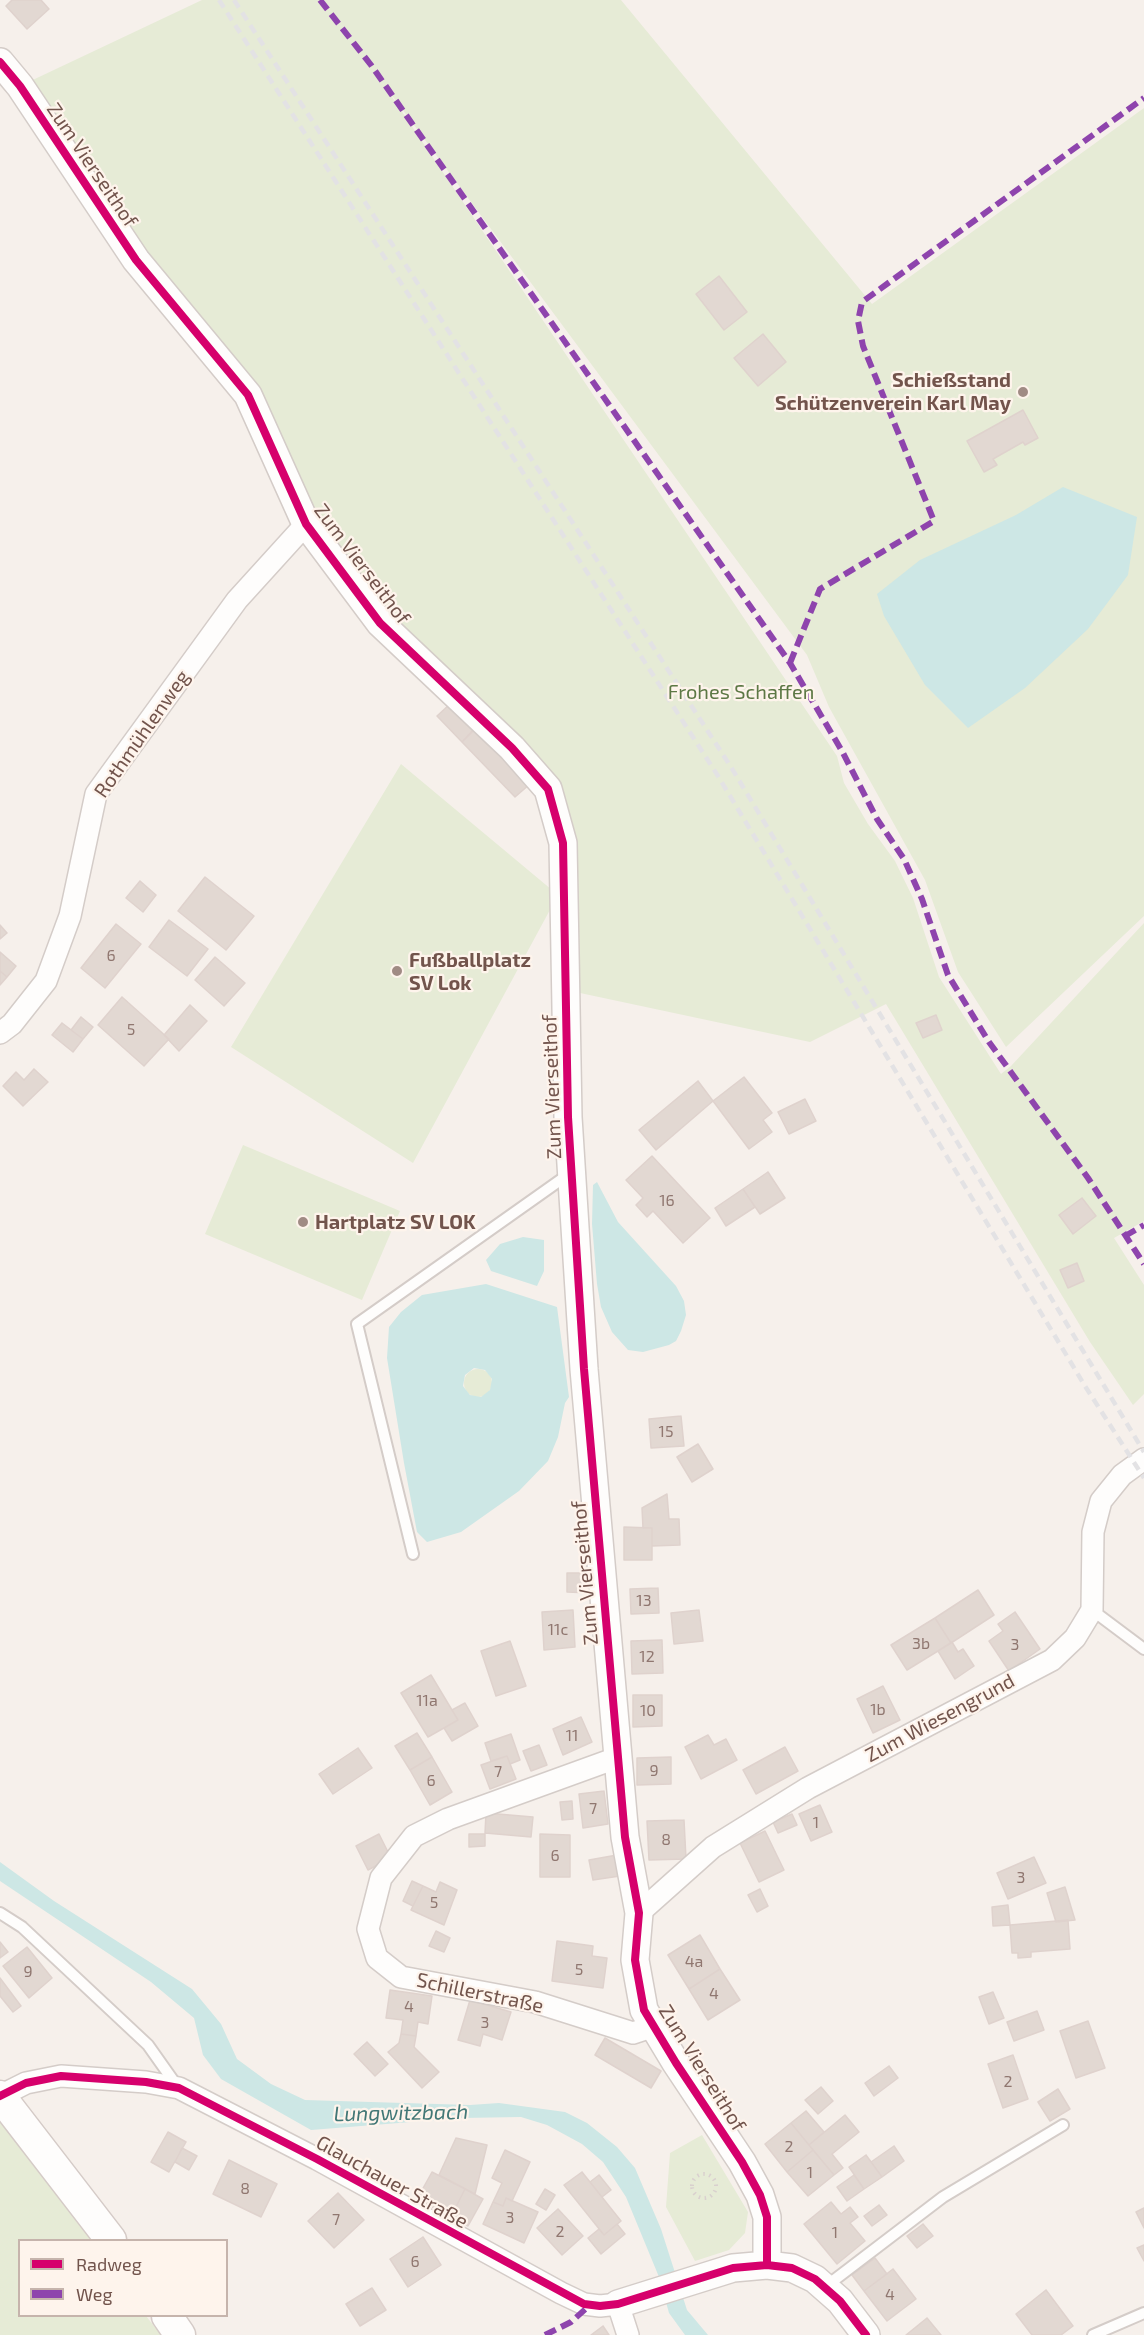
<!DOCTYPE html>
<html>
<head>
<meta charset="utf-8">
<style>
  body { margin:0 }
  #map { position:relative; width:1144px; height:2335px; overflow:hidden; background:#f6f0eb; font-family:"Exo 2",sans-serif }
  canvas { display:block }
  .legend { position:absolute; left:18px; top:2239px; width:210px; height:78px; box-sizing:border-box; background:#fef4ec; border:2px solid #c6b4ac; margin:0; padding:8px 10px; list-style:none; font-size:18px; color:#72544c }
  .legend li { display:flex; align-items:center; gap:12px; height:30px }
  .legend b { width:30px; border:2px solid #c6b4ac }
</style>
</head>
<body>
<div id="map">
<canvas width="1144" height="2335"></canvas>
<ul class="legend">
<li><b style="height:8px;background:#d6006c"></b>Radweg</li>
<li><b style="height:8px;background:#8e44ad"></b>Weg</li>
</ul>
</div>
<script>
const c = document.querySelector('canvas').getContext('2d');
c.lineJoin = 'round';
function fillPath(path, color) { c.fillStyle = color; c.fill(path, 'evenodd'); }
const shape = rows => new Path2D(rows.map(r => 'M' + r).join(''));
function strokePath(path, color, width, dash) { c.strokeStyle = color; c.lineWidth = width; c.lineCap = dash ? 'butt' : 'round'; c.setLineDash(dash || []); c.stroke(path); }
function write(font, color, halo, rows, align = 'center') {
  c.font = font + ' "Exo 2",sans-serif'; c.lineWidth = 4.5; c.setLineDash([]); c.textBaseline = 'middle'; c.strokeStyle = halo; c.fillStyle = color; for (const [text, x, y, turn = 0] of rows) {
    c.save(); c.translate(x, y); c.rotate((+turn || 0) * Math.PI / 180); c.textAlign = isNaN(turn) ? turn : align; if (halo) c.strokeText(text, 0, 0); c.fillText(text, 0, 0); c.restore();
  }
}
fillPath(shape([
  [202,0,621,0,872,304,1144,108,1144,916,1006,1047,958,972,925,880,829,707,807,655,382,82,837,756,844,783,868,824,895,861,913,898,939,977,1001,1074,1011,1066,1144,923,1144,1221,1114,1238,1144,1285,1144,1394,1133,1405,1090,1342,886,1004,810,1042,566,990,548,789,306,524,248,395,20,86],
  [401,764,558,895,413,1163,231,1047],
  [243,1145,400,1211,362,1300,205,1234],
  '464 1383a14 14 0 1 1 28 0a14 14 0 1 1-28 0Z',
  [0,2120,92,2240,20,2240,20,2316,146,2316,161,2335,0,2335],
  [702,2135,748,2212,745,2233,729,2250,695,2261,666,2207,670,2153]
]), '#e6ebd6');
fillPath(shape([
  [1063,487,1137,517,1128,575,1088,629,1025,688,968,728,925,685,884,616,877,594,920,560,1016,515],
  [597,1182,618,1222,676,1286,684,1301,686,1315,681,1331,676,1341,669,1345,643,1352,628,1350,612,1332,601,1307,597,1284,592,1224,593,1185],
  [523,1237,544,1240,544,1271,537,1286,491,1271,486,1260,500,1244],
  [486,1284,557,1307,569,1397,565,1403,558,1437,548,1461,519,1491,461,1532,427,1542,417,1532,404,1463,387,1358,389,1327,401,1312,422,1295],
  [474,1368,485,1370,492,1379,490,1390,481,1397,470,1395,463,1386,465,1375],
  [0,1862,54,1901,192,1989,221,2024,237,2059,271,2084,305,2100,470,2105,499,2103,565,2112,587,2123,617,2147,635,2168,661,2229,687,2310,708,2335,685,2335,669,2313,659,2277,626,2197,603,2162,582,2144,547,2125,521,2117,461,2118,311,2130,221,2079,203,2055,194,2018,151,1982,0,1881]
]), '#cde7e5');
const building = shape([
  [12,0,41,0,49,9,27,29,6,6,12,0],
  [719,276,747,312,724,330,696,294,719,276],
  [763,334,786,362,758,386,734,358,763,334],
  [1023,410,1038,438,1025,445,1023,442,993,459,997,465,984,472,967,441,1023,410],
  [450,704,474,729,462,742,437,716,450,704],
  [476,728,530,784,515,797,462,742,476,728],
  [205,877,254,916,226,950,178,911,205,877],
  [140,881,156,895,143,912,126,898,140,881],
  [169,920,208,949,187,976,149,947,169,920],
  [116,924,141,944,105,988,81,968,116,924],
  [0,925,7,933,0,939,0,925],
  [0,952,16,966,7,977,0,971,0,952],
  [215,957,245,983,224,1006,195,980,215,957],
  [0,971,7,977,0,985,0,971],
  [122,997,169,1039,144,1066,98,1025,122,997],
  [190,1005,207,1021,179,1051,164,1035,190,1005],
  [936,1015,942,1030,923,1038,916,1023,936,1015],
  [81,1017,93,1027,83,1039,71,1030,81,1017],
  [62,1023,83,1039,73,1052,52,1035,62,1023],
  [34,1069,48,1082,23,1106,3,1086,16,1072,24,1080,34,1069],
  [744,1077,772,1113,763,1120,772,1132,749,1149,713,1101,744,1077],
  [698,1081,713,1101,656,1150,639,1130,698,1081],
  [805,1099,816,1121,789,1134,778,1112,805,1099],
  [652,1156,710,1218,683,1243,653,1211,647,1217,636,1205,643,1198,626,1180,652,1156],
  [768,1172,785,1198,760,1214,743,1189,768,1172],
  [743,1189,755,1207,726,1226,715,1208,743,1189],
  [1082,1198,1096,1216,1073,1234,1059,1215,1082,1198],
  [1077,1263,1084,1281,1068,1288,1060,1270,1077,1263],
  [681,1416,684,1446,651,1448,649,1419,681,1416],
  [698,1444,713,1469,692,1482,677,1457,698,1444],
  [667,1494,669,1519,679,1519,680,1545,652,1546,652,1528,643,1528,642,1508,667,1494],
  [624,1527,652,1528,652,1560,624,1560,624,1527],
  [567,1573,591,1573,591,1593,567,1592,567,1573],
  [658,1588,659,1613,631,1614,630,1589,658,1588],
  [978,1590,994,1615,951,1643,935,1618,978,1590],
  [573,1610,575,1647,544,1650,542,1612,573,1610],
  [699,1610,703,1641,674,1644,671,1613,699,1610],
  [1015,1612,1040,1649,1009,1671,989,1641,1003,1631,998,1624,1015,1612],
  [935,1618,951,1643,907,1670,891,1645,935,1618],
  [662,1640,663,1673,632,1674,631,1641,662,1640],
  [510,1641,526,1686,496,1696,481,1651,510,1641],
  [952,1642,958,1652,963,1649,974,1666,955,1679,938,1651,952,1642],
  [431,1675,458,1720,428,1737,401,1693,431,1675],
  [883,1686,900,1720,873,1733,857,1699,883,1686],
  [633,1695,662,1695,662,1726,633,1727,633,1695],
  [465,1703,478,1726,452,1741,444,1728,458,1720,452,1710,465,1703],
  [581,1717,592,1742,563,1755,553,1729,581,1717],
  [417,1733,432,1757,410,1770,395,1746,417,1733],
  [511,1734,520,1760,510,1764,507,1756,491,1761,485,1743,511,1734],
  [708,1735,714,1745,726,1739,737,1760,701,1779,685,1747,708,1735],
  [539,1745,547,1765,531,1771,523,1751,539,1745],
  [785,1747,798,1771,756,1794,743,1770,785,1747],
  [358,1748,372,1768,333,1794,319,1774,358,1748],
  [507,1756,516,1779,490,1789,481,1765,507,1756],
  [432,1757,452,1792,430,1805,410,1770,432,1757],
  [671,1757,671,1784,637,1785,637,1758,671,1757],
  [604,1791,608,1824,583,1828,579,1794,604,1791],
  [572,1801,573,1819,562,1820,560,1802,572,1801],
  [820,1805,832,1832,811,1841,799,1814,820,1805],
  [486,1813,533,1817,531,1837,485,1833,486,1813],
  [792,1814,797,1825,778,1833,773,1822,792,1814],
  [684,1820,686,1859,649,1860,647,1821,684,1820],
  [765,1831,784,1870,759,1882,740,1843,765,1831],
  [379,1834,391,1858,368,1870,356,1846,379,1834],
  [469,1834,485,1834,485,1846,469,1847,469,1834],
  [540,1834,570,1835,570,1877,540,1877,540,1834],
  [617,1855,620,1876,593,1880,589,1860,617,1855],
  [1034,1857,1046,1883,1008,1899,997,1873,1034,1857],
  [412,1881,423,1886,413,1906,403,1901,412,1881],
  [440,1882,457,1890,444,1925,411,1910,423,1886,436,1892,440,1882],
  [1065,1887,1075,1920,1056,1922,1047,1893,1065,1887],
  [760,1889,768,1906,757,1912,748,1895,760,1889],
  [1008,1905,1010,1925,993,1926,992,1907,1008,1905],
  [1068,1920,1070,1949,1031,1952,1031,1957,1018,1958,1018,1953,1012,1953,1010,1925,1068,1920],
  [436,1931,450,1938,444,1952,429,1946,436,1931],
  [700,1935,720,1969,689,1989,668,1955,700,1935],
  [557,1941,593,1946,592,1956,607,1958,603,1988,552,1981,557,1941],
  [0,1942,8,1952,0,1958,0,1942],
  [27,1947,52,1978,29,1998,3,1966,27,1947],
  [720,1969,740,2000,708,2020,689,1989,720,1969],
  [0,1978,21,2006,13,2012,0,1996,0,1978],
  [390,1990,432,1996,428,2024,418,2022,416,2036,401,2034,403,2020,386,2018,390,1990],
  [993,1992,1004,2018,989,2024,979,1997,993,1992],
  [470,2000,511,2012,502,2040,483,2034,480,2046,458,2040,470,2000],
  [1037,2011,1044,2030,1014,2041,1007,2022,1037,2011],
  [1088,2021,1105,2068,1076,2078,1060,2031,1088,2021],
  [401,2034,416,2036,414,2047,439,2072,422,2088,388,2052,399,2043,401,2034],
  [605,2038,661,2071,651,2088,595,2055,605,2038],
  [367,2042,388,2064,375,2076,354,2054,367,2042],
  [1013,2055,1028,2099,1003,2108,988,2064,1013,2055],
  [889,2066,898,2078,874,2096,865,2083,889,2066],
  [821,2087,833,2101,818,2114,805,2100,821,2087],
  [1058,2089,1070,2109,1050,2121,1038,2102,1058,2089],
  [806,2111,824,2132,809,2145,791,2123,806,2111],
  [845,2115,859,2132,832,2154,843,2168,834,2175,809,2145,845,2115],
  [791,2123,813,2150,787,2172,765,2144,791,2123],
  [168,2132,186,2142,169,2172,151,2162,168,2132],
  [456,2138,487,2145,475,2194,439,2175,456,2138],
  [894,2146,904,2161,882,2177,871,2162,894,2146],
  [182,2148,197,2156,189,2170,175,2162,182,2148],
  [505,2150,530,2162,512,2201,506,2198,503,2206,493,2202,502,2183,492,2178,505,2150],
  [813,2150,834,2175,808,2196,787,2172,813,2150],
  [866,2155,882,2177,864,2189,849,2167,866,2155],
  [229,2160,277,2184,261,2217,213,2194,229,2160],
  [432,2172,465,2189,451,2217,417,2199,432,2172],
  [582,2172,621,2221,604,2235,564,2185,582,2172],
  [599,2175,611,2190,602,2197,590,2182,599,2175],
  [854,2175,864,2189,847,2201,837,2187,854,2175],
  [465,2189,483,2199,468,2226,451,2217,465,2189],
  [545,2189,555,2195,546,2210,536,2204,545,2189],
  [338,2193,364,2220,334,2248,308,2221,338,2193],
  [506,2198,538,2212,524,2243,483,2224,493,2202,503,2206,506,2198],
  [831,2202,841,2214,850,2207,858,2217,850,2223,865,2241,837,2264,804,2224,831,2202],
  [879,2205,887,2215,872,2226,864,2216,879,2205],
  [1144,2208,1144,2228,1136,2212,1144,2208],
  [558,2209,583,2236,562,2255,537,2228,558,2209],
  [617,2224,625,2234,601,2254,588,2238,599,2229,604,2235,617,2224],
  [923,2224,933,2236,917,2248,907,2236,923,2224],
  [423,2237,441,2265,408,2287,390,2259,423,2237],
  [1144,2245,1144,2261,1137,2248,1144,2245],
  [875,2258,887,2274,864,2291,852,2275,875,2258],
  [893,2269,916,2299,887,2321,864,2291,893,2269],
  [372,2288,386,2310,360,2326,346,2304,372,2288],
  [1046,2290,1073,2326,1061,2335,1032,2335,1016,2314,1046,2290],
  [927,2318,941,2335,906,2335,927,2318],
  [603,2326,609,2335,591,2335,603,2326]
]);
fillPath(building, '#e2d8d2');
strokePath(building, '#dfd2cd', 1.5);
const service = shape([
  [413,1554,357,1324,569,1174],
  [1092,1610,1144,1649],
  [0,1913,22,1927,148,2045,177,2086],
  [825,2287,943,2197,1063,2125],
  [1093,2335,1144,2313]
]);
const minor = shape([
  [0,1033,12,1024,46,981,70,916,96,794,237,600,306,524],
  [619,1757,448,1819,414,1836,381,1878,368,1929,377,1958,401,1977,535,2002,633,2033,654,2026],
  [639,1913,713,1847,808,1788,1052,1660,1075,1638,1092,1610,1093,1532,1101,1501,1122,1475,1144,1459],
  [0,2096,26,2083,61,2076,146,2082,179,2088,317,2159,561,2293,584,2304,600,2306,618,2304,628,2335]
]);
const tertiary = shape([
  [0,62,20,86,136,260,248,395,306,524,380,623,512,748,548,789,563,843,568,1117,584,1369,625,1837,639,1913,635,1960,644,2010,676,2063,742,2162,760,2195,767,2217,767,2265],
  [618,2304,733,2268,767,2265,792,2268,815,2279,840,2301,866,2335]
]);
const secondary = shape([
  [0,2096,111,2240],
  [167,2316,180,2335]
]);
strokePath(service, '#d4ccc8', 14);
strokePath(minor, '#d4ccc8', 24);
strokePath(tertiary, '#d4ccc8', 30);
strokePath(secondary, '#d5cbc7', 33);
strokePath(shape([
  '692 2186a12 12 0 1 1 24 0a12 12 0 1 1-24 0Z'
]), '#d9d0ce', 4, [1.5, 4.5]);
strokePath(service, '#fefdfc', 10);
strokePath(minor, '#fefdfc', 21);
strokePath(tertiary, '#fefdfc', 27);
strokePath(secondary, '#fefdfc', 30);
strokePath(shape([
  [219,0,718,776,1085,1386,1144,1478],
  [234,0,731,767,1144,1452]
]), '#e3e2e4', 4.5, [9, 6]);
strokePath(shape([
  [320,0,371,65,790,663,842,751,877,819,904,859,922,899,948,975,989,1042,1088,1178,1144,1264],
  [790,663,820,589,934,521,863,346,858,321,862,302,1144,98],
  [1125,1236,1144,1225],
  [545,2335,571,2322,590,2305]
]), '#8e44ad', 6, [12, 6]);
strokePath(shape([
  [0,62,20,86,136,260,248,395,306,524,380,623,512,748,548,789,563,843,568,1117,584,1369,625,1837,639,1913,635,1960,644,2010,676,2063,742,2162,760,2195,767,2217,767,2265],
  [0,2096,26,2083,61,2076,146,2082,179,2088,317,2159,584,2304,600,2306,618,2304,733,2268,767,2265,792,2268,815,2279,840,2301,866,2335]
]), '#d6006c', 8);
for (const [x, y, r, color] of [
  [1023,392,6,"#a08b84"],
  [397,971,6,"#a08b84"],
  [303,1222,6,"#a08b84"]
]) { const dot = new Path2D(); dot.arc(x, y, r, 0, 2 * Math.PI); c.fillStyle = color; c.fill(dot); strokePath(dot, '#fef4ec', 2); }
write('16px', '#907770', null, [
  ["6",111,956],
  ["5",131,1030],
  ["16",667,1201],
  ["15",666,1432],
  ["13",644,1601],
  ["11c",558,1630],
  ["3b",921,1644],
  ["3",1015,1645],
  ["12",647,1657],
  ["11a",427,1701],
  ["1b",878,1710],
  ["10",648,1711],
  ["11",572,1736],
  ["9",654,1771],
  ["7",498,1772],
  ["6",431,1781],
  ["7",593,1809],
  ["1",816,1823],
  ["8",666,1840],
  ["6",555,1856],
  ["3",1021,1878],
  ["5",434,1903],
  ["4a",694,1962],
  ["5",579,1970],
  ["9",28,1972],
  ["4",714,1994],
  ["4",409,2007],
  ["3",485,2023],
  ["2",1008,2082],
  ["2",789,2147],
  ["1",810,2173],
  ["8",245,2189],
  ["3",510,2218],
  ["7",336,2220],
  ["2",560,2232],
  ["1",835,2233],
  ["6",415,2262],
  ["4",890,2295]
]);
write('20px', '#72544c', '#fef4ec', [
  ["Zum Vierseithof",92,165,56],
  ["Zum Vierseithof",362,564,53],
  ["Rothmühlenweg",142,734,-55],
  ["Zum Vierseithof",552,1087,-92],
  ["Zum Vierseithof",585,1573,-95],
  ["Zum Wiesengrund",940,1718,-28],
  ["Schillerstraße",480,1993,12],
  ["Zum Vierseithof",702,2068,58],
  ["Glauchauer Straße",392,2182,29]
]);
write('bold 20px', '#72544c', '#fef4ec', [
  ["Schießstand",1011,380,"right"],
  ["Schützenverein Karl May",1011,403,"right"],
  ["Fußballplatz",409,960],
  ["SV Lok",409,983],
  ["Hartplatz SV LOK",315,1222]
], 'left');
write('20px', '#5d7845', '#fef4ec', [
  ["Frohes Schaffen",741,692]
]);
write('italic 21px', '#417776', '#fef4ec', [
  ["Lungwitzbach",401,2113,-1]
]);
</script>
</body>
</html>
